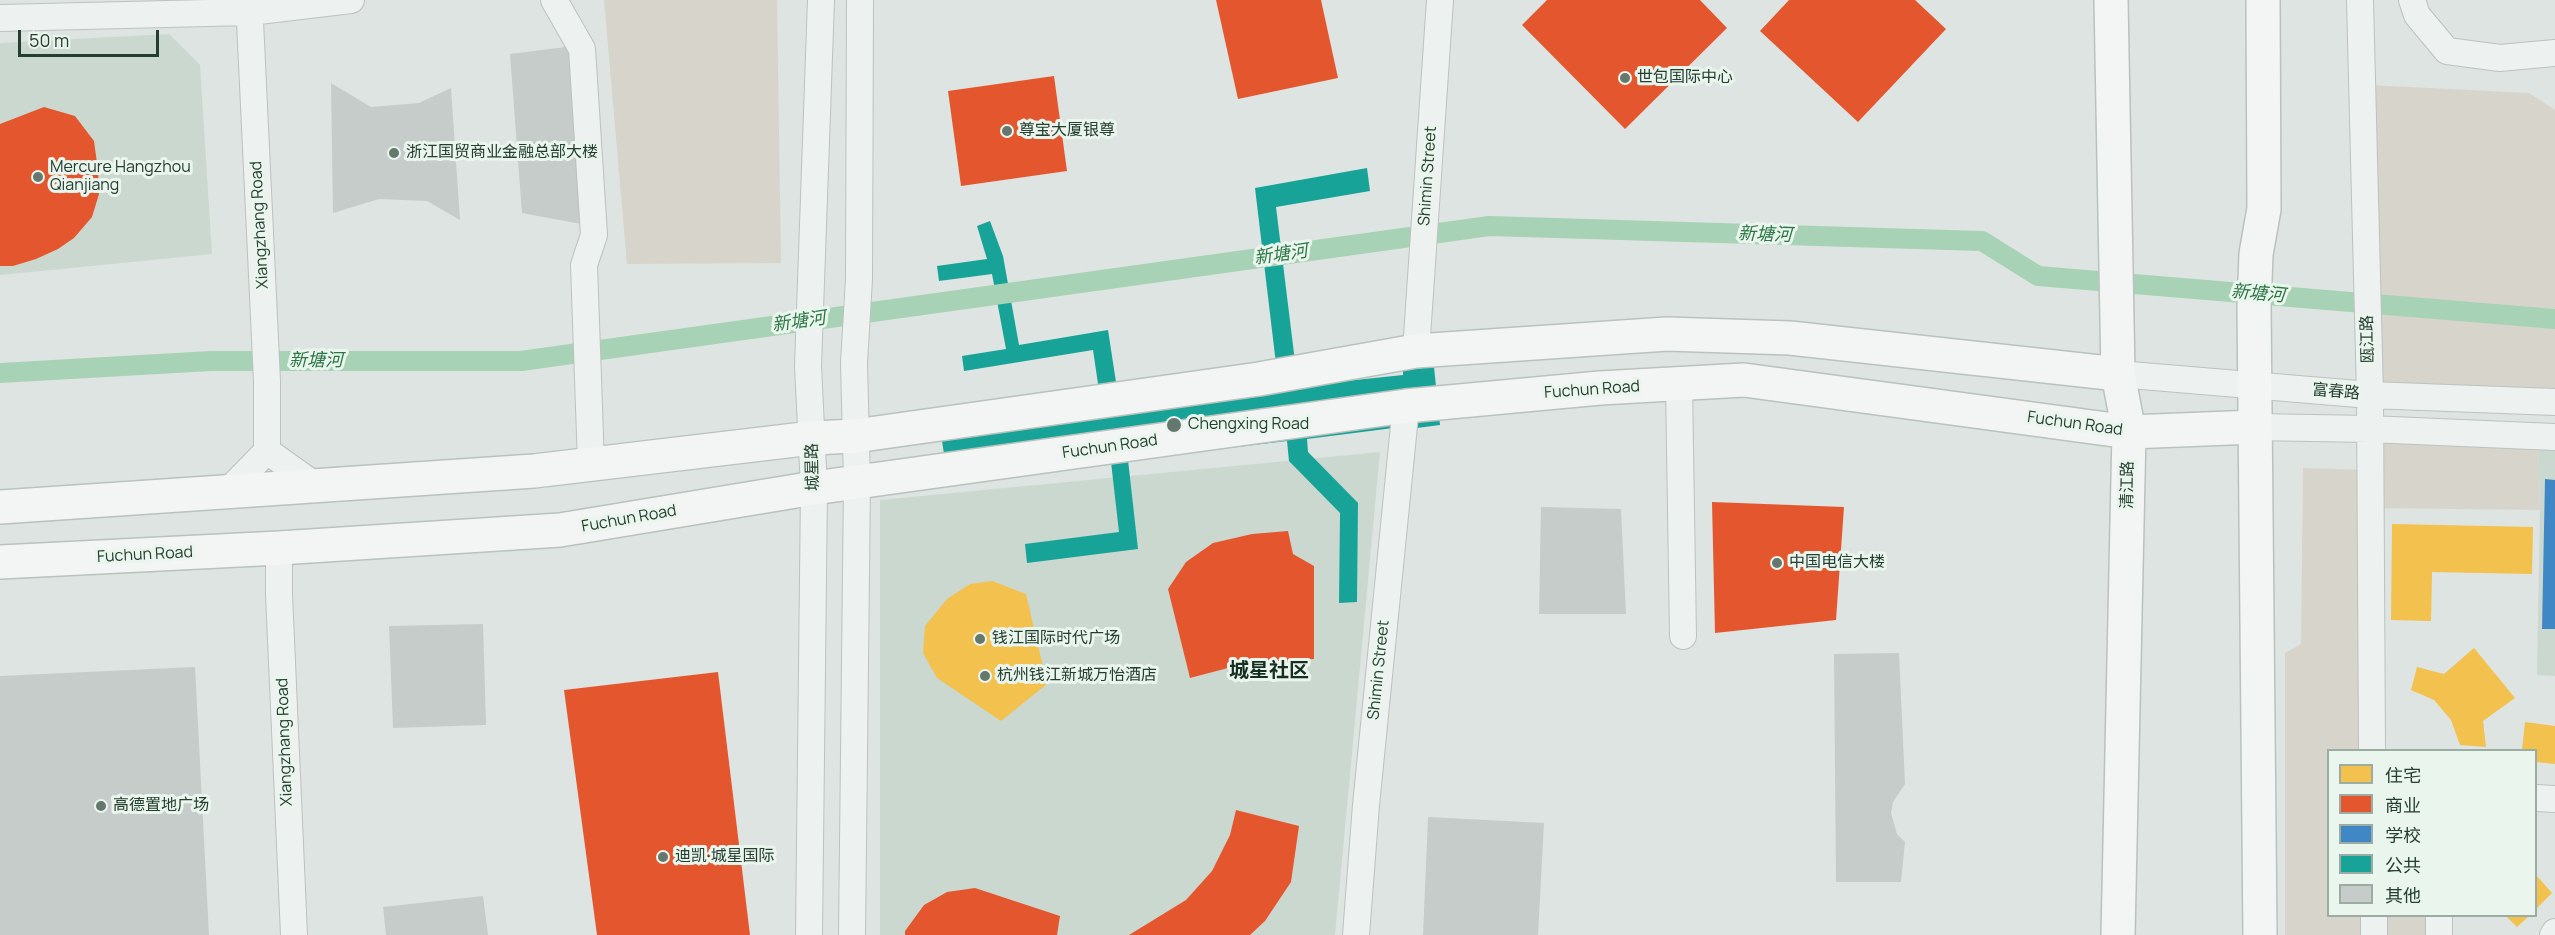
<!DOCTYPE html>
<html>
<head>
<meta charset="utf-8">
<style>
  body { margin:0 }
  #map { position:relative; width:2555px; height:935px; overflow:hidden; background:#dee4e1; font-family:Manrope,"Noto Sans SC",sans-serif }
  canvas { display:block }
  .legend { position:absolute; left:2327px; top:749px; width:210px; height:168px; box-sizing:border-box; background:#eaf5ee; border:2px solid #9baca2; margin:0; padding:8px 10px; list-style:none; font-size:18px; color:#243e2f }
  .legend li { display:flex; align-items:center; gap:12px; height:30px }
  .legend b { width:30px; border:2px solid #9baca2 }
  .scale { position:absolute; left:18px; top:30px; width:141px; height:27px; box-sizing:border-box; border:3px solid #243e2f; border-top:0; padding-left:8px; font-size:18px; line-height:21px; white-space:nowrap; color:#243e2f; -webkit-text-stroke:4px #eaf5ee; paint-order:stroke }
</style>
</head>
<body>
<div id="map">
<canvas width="2555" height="935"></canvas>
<ul class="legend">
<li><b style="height:16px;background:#f2c14e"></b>住宅</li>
<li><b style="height:16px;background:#e4572e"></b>商业</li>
<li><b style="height:16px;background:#3f88c5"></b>学校</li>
<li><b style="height:16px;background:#17a398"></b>公共</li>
<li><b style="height:16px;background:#c6ccc9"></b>其他</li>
</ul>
<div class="scale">50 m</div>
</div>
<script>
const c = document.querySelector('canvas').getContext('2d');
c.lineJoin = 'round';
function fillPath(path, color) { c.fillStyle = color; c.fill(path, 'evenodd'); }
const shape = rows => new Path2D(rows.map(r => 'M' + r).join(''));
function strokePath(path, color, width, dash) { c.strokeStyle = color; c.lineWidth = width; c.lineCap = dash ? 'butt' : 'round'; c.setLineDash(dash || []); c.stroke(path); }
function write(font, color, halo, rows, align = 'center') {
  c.font = font + ' Manrope,"Noto Sans SC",sans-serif'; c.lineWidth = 6; c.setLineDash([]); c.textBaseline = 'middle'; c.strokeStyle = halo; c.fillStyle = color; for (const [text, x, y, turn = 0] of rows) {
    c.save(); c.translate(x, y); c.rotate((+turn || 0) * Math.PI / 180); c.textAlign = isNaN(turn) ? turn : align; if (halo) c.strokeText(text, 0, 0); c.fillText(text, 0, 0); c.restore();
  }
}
fillPath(shape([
  [169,34,200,65,212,254,0,275,0,43],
  [2538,436,2555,437,2555,676,2537,675,2540,510],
  [1380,452,1335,935,880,935,880,500]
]), '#cbd8d0');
fillPath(shape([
  [604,0,777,0,781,263,627,264],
  [2370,85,2529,93,2555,110,2555,391,2378,384],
  [2369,429,2538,436,2540,510,2370,508,2372,750,2328,750,2328,916,2439,916,2439,935,2285,935,2285,653,2301,644,2303,468,2369,470]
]), '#d7d4cc');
fillPath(shape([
  [2392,524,2533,527,2532,574,2432,572,2431,621,2391,620],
  [992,581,1026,594,1047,684,1001,721,937,678,923,653,925,626,947,599,970,584],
  [2474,648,2515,698,2483,721,2486,747,2460,745,2451,720,2434,700,2411,690,2417,667,2444,674],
  [2525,722,2555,726,2555,764,2536,762,2536,750,2522,750],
  [2536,875,2552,893,2536,909],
  [2506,916,2529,916,2517,927]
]), '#f2c14e');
fillPath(shape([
  [1216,0,1321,0,1338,78,1238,99],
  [1547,0,1700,0,1727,28,1625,129,1522,25],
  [1789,0,1915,0,1946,29,1858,122,1760,31],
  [1054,76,1067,171,961,186,948,91],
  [44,107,75,116,94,141,98,170,99,194,92,217,74,238,58,249,36,259,13,266,0,266,0,124],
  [1712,502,1844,507,1836,620,1715,633],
  [1288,531,1293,554,1314,566,1314,659,1247,663,1190,678,1168,589,1186,562,1213,543,1252,534],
  [718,672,750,935,597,935,564,690],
  [1236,810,1299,826,1291,882,1265,921,1250,935,1129,935,1186,900,1212,871,1230,835],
  [975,888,1060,916,1057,935,905,935,905,931,924,905,947,892]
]), '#e4572e');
fillPath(shape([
  [2545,479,2555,480,2555,629,2542,629]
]), '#3f88c5');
fillPath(shape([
  [1367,168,1370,191,1276,207,1298,386,1403,375,1403,370,1434,367,1440,425,1409,429,1409,426,1307,439,1308,452,1358,503,1357,602,1339,603,1340,513,1289,461,1287,441,1128,460,1138,549,1027,563,1025,544,1119,532,1111,462,949,486,940,428,1102,411,1093,350,964,371,962,356,1006,349,992,274,939,281,937,266,987,259,977,226,990,221,1003,256,1019,345,1108,330,1120,408,1279,389,1255,188]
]), '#17a398');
strokePath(shape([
  [0,373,211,361,521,361,1489,226,1982,241,2038,276,2555,319]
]), '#a8d2b6', 20);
fillPath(shape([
  [574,46,586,225,522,213,510,54],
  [331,83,371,107,419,103,451,88,460,220,427,201,379,199,333,213],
  [1541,507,1621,509,1626,614,1539,614],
  [483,624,486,725,393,728,389,626],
  [1899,653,1905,784,1893,802,1891,813,1897,834,1905,842,1901,882,1836,882,1834,654],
  [195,667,209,935,0,935,0,676],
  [1428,817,1544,823,1538,935,1423,935],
  [483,896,488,935,386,935,383,907]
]), '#c6ccc9');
const minor = shape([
  [554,0,582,49,594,235,584,265,591,464],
  [2360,0,2370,395,2372,750],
  [2412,0,2417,15,2447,51,2500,58,2555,53],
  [0,18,250,12,351,0],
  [1416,351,1440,0],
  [2118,374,2370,395,2555,402],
  [1679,384,1683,636],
  [2255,427,2369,429,2555,437],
  [267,451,316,486],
  [228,491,267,451,267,381,249,0],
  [279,548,279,594,294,935],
  [2536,798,2555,799],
  [2374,916,2374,935],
  [809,935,814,488,808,366,821,0],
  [852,935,857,482,854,363,859,279,860,0],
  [1356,935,1366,805,1406,406],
  [2439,935,2439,916],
  [2553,935,2555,932]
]);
const major = shape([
  [2111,0,2118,374,2129,432,2118,935],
  [0,507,534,471,812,438,855,436,1259,379,1416,351,1667,334,1790,338,2118,374],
  [0,562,279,548,560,530,814,488,1406,406,1600,388,1744,380,2129,432,2255,427],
  [2260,935,2254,307,2256,254,2264,209,2263,0]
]);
strokePath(minor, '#bcc2bf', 28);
strokePath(major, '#bac2bd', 36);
strokePath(minor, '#edf1ef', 26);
strokePath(major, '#f2f5f4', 33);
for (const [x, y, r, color] of [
  [1625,78,6,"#65786d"],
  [1007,131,6,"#65786d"],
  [394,153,6,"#65786d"],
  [38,177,6,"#65786d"],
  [1174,425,8,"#65786d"],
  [1777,563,6,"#65786d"],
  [980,639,6,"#65786d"],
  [985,676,6,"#65786d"],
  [101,806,6,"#65786d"],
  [663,857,6,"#65786d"]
]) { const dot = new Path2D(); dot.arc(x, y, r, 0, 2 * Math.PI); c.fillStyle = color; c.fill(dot); strokePath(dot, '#eaf5ee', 2); }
write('16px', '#243e2f', '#eaf5ee', [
  ["世包国际中心",1637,78],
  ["尊宝大厦银尊",1019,131],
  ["浙江国贸商业金融总部大楼",406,153],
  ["Mercure Hangzhou",50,168],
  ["Qianjiang",50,186],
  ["Chengxing Road",1188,425],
  ["中国电信大楼",1789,563],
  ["钱江国际时代广场",992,639],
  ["杭州钱江新城万怡酒店",997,676],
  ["高德置地广场",113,806],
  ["迪凯·城星国际",675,857]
], 'left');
write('16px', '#243e2f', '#eaf5ee', [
  ["Shimin Street",1428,176,-86],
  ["Xiangzhang Road",260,225,-93],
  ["瓯江路",2368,339,-91],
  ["Fuchun Road",1592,390,-4],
  ["富春路",2336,392,5],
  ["Fuchun Road",2075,424,8],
  ["Fuchun Road",1110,447,-8],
  ["城星路",813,467,-91],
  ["清江路",2128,485,-89],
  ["Fuchun Road",629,519,-10],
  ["Fuchun Road",145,555,-3],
  ["Shimin Street",1379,670,-84],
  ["Xiangzhang Road",285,742,-92]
]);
write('italic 18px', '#2a7644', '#eaf5ee', [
  ["新塘河",1765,235,2],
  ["新塘河",1281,255,-8],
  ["新塘河",2258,294,5],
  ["新塘河",799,322,-8],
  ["新塘河",316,361]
]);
write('bold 20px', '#162f21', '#eaf5ee', [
  ["城星社区",1269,671]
]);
</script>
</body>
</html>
